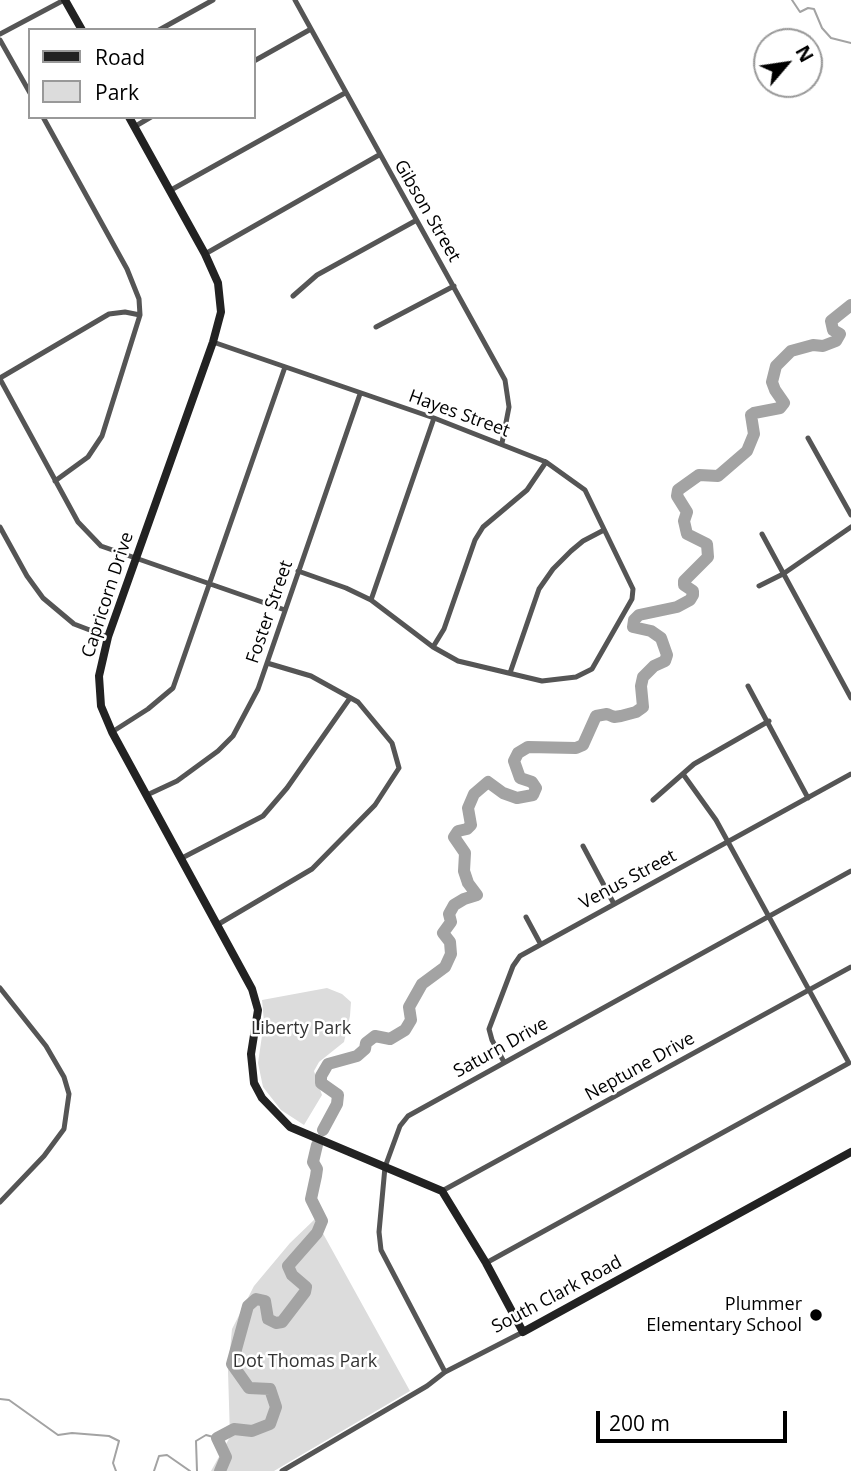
<!DOCTYPE html>
<html>
<head>
<meta charset="utf-8">
<style>
  body { margin:0 }
  #map { position:relative; width:851px; height:1471px; overflow:hidden; background:#fff; font-family:"Open Sans",sans-serif }
  canvas { display:block }
  .legend { position:absolute; left:28px; top:28px; width:228px; height:91px; box-sizing:border-box; background:#fff; border:2px solid #999; margin:0; padding:9px 12px; list-style:none; font-size:21px; color:#000 }
  .legend li { display:flex; align-items:center; gap:14px; height:35px }
  .legend b { width:35px; border:2px solid #999 }
  .north { position:absolute; left:753px; top:28px; width:70px; height:70px; box-sizing:border-box; background:#fff; border:2px solid #999; border-radius:50%; rotate:61deg; font-size:19px; font-weight:700; line-height:28px; text-align:center; color:#000 }
  .north::after { content:''; display:block; margin:auto; width:24px; height:32px; background:#000; clip-path:polygon(50% 0,100% 100%,50% 72%,0 100%) }
  .scale { position:absolute; left:596px; top:1411px; width:191px; height:32px; box-sizing:border-box; border:4px solid #000; border-top:0; padding-left:9px; font-size:21px; line-height:24px; white-space:nowrap; color:#000; -webkit-text-stroke:5px #fff; paint-order:stroke }
</style>
</head>
<body>
<div id="map">
<canvas width="851" height="1471"></canvas>
<ul class="legend">
<li><b style="height:9px;background:#222"></b>Road</li>
<li><b style="height:19px;background:#dcdcdc"></b>Park</li>
</ul>
<div class="north">N</div>
<div class="scale">200 m</div>
</div>
<script>
const c = document.querySelector('canvas').getContext('2d');
c.lineJoin = 'round';
function fillPath(path, color) { c.fillStyle = color; c.fill(path, 'evenodd'); }
const shape = rows => new Path2D(rows.map(r => 'M' + r).join(''));
function strokePath(path, color, width, dash) { c.strokeStyle = color; c.lineWidth = width; c.lineCap = dash ? 'butt' : 'round'; c.setLineDash(dash || []); c.stroke(path); }
function write(font, color, halo, rows, align = 'center') {
  c.font = font + ' "Open Sans",sans-serif'; c.lineWidth = 5; c.setLineDash([]); c.textBaseline = 'middle'; c.strokeStyle = halo; c.fillStyle = color; for (const [text, x, y, turn = 0] of rows) {
    c.save(); c.translate(x, y); c.rotate((+turn || 0) * Math.PI / 180); c.textAlign = isNaN(turn) ? turn : align; if (halo) c.strokeText(text, 0, 0); c.fillText(text, 0, 0); c.restore();
  }
}
fillPath(shape([
  [327,988,342,994,351,1002,350,1016,344,1042,319,1062,314,1071,322,1095,304,1125,281,1110,263,1087,258,1063,264,1022,262,1000],
  [315,1219,410,1391,274,1471,211,1471,230,1437,228,1371,232,1329,254,1286,290,1243]
]), '#dcdcdc');
strokePath(shape([
  [792,0,800,12,808,8,814,9,822,28,831,38,851,43],
  [0,1399,9,1400,58,1435,72,1433,109,1436,119,1441,113,1463,116,1471],
  [154,1471,159,1456,167,1455,190,1471],
  [197,1471,196,1441,206,1435,217,1438]
]), '#a3a3a3', 2);
strokePath(shape([
  [323,1130,337,1104,338,1095,321,1083,321,1076,328,1064,357,1056,365,1049,366,1043,375,1036,390,1039,405,1030,411,1020,409,1007,422,984,445,967,451,954,450,942,443,933,451,922,449,914,454,905,464,899,477,895,468,883,464,871,465,853,454,837,458,831,467,829,471,825,468,808,474,794,488,782,503,793,517,798,533,795,536,788,532,782,520,778,514,761,518,753,528,747,576,748,583,745,596,716,607,714,614,717,621,716,636,712,643,707,641,686,643,677,654,666,665,661,667,655,661,638,651,631,633,627,634,620,639,615,677,607,690,600,693,595,693,591,684,585,684,581,708,557,707,544,687,534,684,521,687,512,677,496,678,490,699,475,718,476,747,451,754,434,751,415,754,413,780,408,784,403,775,390,772,382,776,366,791,351,813,345,823,346,836,341,840,334,833,330,831,321,851,305],
  [220,1471,226,1457,217,1438,234,1429,252,1431,270,1424,276,1407,270,1389,249,1388,232,1364,248,1306,256,1299,265,1301,268,1319,276,1323,282,1322,305,1292,306,1287,292,1275,288,1266,317,1233,322,1221,311,1199,316,1176,317,1169,313,1162,317,1145]
]), '#a3a3a3', 12);
strokePath(shape([
  [295,0,505,380,509,407,502,443],
  [159,30,213,0],
  [0,34,64,0],
  [0,40,30,93],
  [254,61,311,29],
  [43,117,127,269,139,299,140,315,102,436,88,457,55,481],
  [134,127,151,117],
  [171,190,345,93],
  [205,254,379,155],
  [293,296,317,275,415,221],
  [376,327,454,286],
  [213,342,434,418,546,462,585,490,633,589,632,599,592,669,576,677,542,681,458,661,433,647,371,600,346,588,298,571],
  [0,378,109,314,125,312,140,315],
  [0,379,78,522,101,546,285,610],
  [808,438,851,515],
  [0,527,27,576,43,598,74,624,108,637],
  [762,534,851,698],
  [759,586,783,574,851,527],
  [371,600,434,418],
  [433,647,444,629,475,540,483,527,527,490,546,462],
  [510,673,539,589,553,569,571,551,583,541,604,530],
  [748,686,808,798],
  [112,732,148,709,173,688,285,367],
  [683,774,716,820,849,1063],
  [147,795,177,781,218,751,233,736,258,689,360,394],
  [653,800,694,764,769,721],
  [583,846,614,904],
  [182,858,263,816,287,788,350,698],
  [526,917,540,943],
  [217,925,312,869,375,805,399,768,392,743,358,702,311,676,267,663],
  [0,988,46,1046,64,1077,69,1094,64,1129,44,1156,0,1202],
  [504,1062,492,1040,489,1029,513,966,520,956,851,774],
  [442,1191,851,967],
  [486,1263,849,1063],
  [445,1372,381,1250,379,1232,385,1167,400,1126,408,1116,851,871],
  [282,1471,427,1386,445,1372,523,1332]
]), '#555', 5);
strokePath(shape([
  [65,0,82,30],
  [129,117,205,254,218,283,221,312,213,342,108,637,99,676,101,706,112,732,252,989,258,1010,251,1054,254,1083,262,1098,290,1127,442,1191,486,1263,523,1332,851,1152]
]), '#222', 8);
for (const [x, y, r, color] of [
  [816,1315,7,"#000"]
]) { const dot = new Path2D(); dot.arc(x, y, r, 0, 2 * Math.PI); c.fillStyle = color; c.fill(dot); strokePath(dot, '#fff', 2.5); }
write('18px', '#000', '#fff', [
  ["Gibson Street",427,211,60],
  ["Hayes Street",459,414,20],
  ["Capricorn Drive",108,595,-72],
  ["Foster Street",270,612,-71],
  ["Venus Street",628,880,-28],
  ["Saturn Drive",501,1048,-29],
  ["Neptune Drive",640,1067,-29],
  ["South Clark Road",557,1295,-28]
]);
write('18px', '#333', '#fff', [
  ["Liberty Park",301,1029],
  ["Dot Thomas Park",305,1362]
]);
write('18px', '#000', '#fff', [
  ["Plummer",802,1305],
  ["Elementary School",802,1326]
], 'right');
</script>
</body>
</html>
